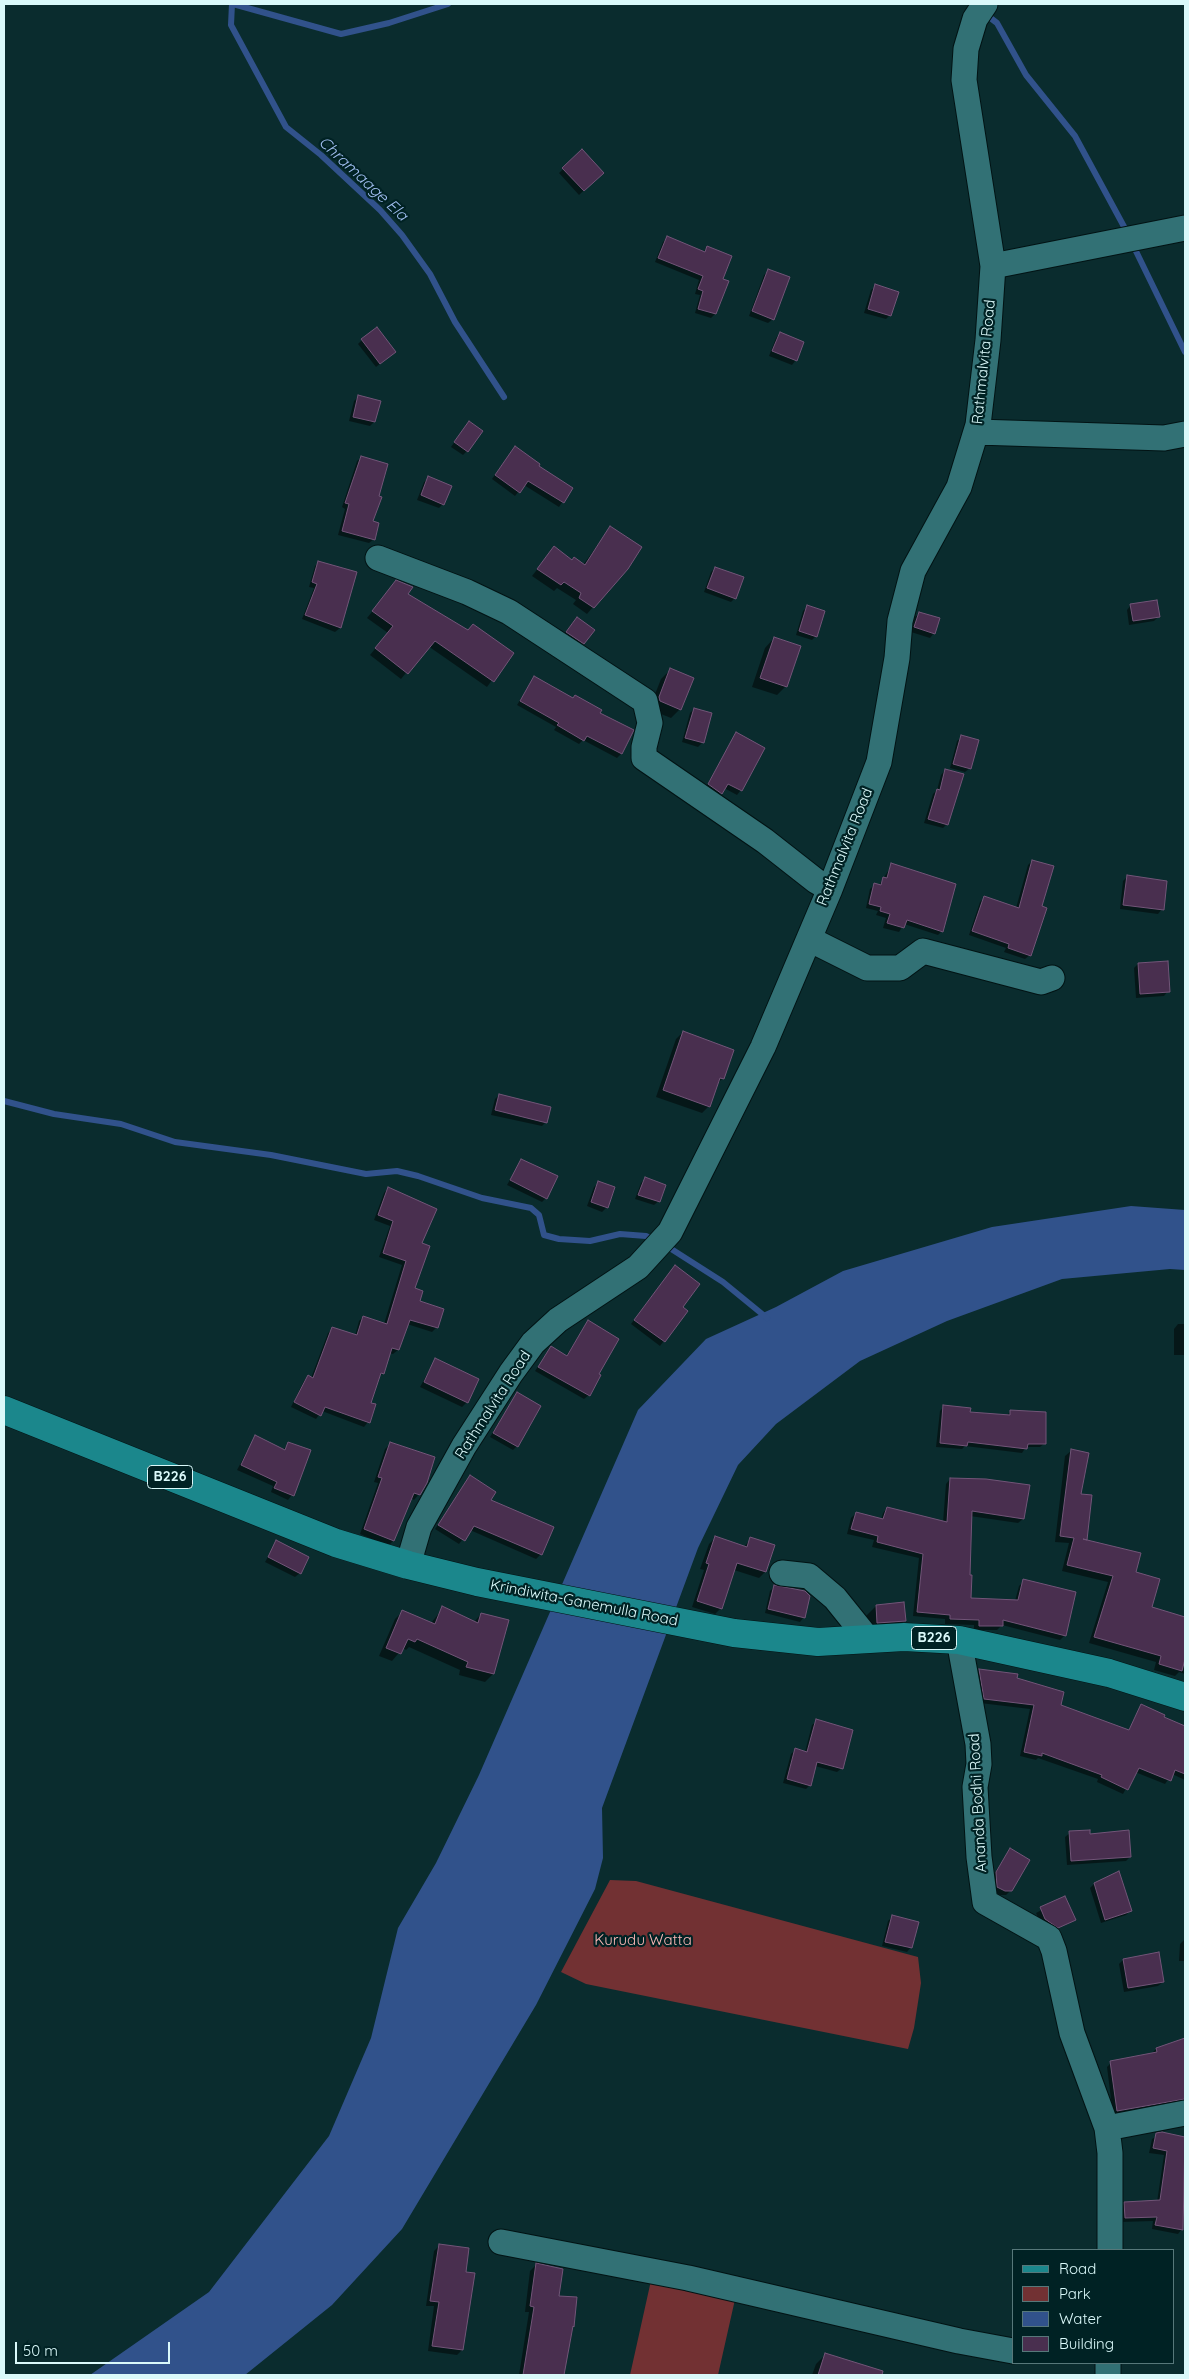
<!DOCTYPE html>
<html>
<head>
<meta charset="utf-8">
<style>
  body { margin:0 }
  #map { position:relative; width:1189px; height:2379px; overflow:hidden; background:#0a2c2e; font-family:Quicksand,sans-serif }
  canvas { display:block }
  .frame { position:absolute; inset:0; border:5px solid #daf9fa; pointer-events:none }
  .legend { position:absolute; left:1012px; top:2249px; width:162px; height:115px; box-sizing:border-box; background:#002224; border:1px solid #57787a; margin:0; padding:6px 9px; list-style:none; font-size:15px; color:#daf9fa }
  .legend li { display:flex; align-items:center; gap:10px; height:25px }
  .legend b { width:25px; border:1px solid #57787a }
  .scale { position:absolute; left:15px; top:2342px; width:155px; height:22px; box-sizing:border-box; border:2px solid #daf9fa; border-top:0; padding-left:6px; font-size:15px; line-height:18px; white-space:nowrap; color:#daf9fa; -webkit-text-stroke:4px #002224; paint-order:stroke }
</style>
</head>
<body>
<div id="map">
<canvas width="1189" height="2379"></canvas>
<div class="frame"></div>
<ul class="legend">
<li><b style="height:6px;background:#1b878c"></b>Road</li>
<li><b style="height:14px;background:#723133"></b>Park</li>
<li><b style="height:14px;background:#31528b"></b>Water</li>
<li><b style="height:14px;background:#492f4f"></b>Building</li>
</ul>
<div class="scale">50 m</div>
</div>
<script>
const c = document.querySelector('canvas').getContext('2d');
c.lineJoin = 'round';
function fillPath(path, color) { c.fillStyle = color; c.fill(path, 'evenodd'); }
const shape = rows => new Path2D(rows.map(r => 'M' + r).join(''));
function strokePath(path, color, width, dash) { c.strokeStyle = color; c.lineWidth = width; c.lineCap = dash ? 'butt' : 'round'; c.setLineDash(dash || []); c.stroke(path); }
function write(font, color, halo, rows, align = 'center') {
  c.font = font + ' Quicksand,sans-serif'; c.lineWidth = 4.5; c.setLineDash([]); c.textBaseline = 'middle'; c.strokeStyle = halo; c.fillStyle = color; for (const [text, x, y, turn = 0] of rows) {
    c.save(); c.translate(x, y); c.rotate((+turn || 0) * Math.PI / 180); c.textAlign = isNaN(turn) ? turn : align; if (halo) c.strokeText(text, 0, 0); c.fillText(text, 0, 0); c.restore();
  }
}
fillPath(shape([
  [610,1880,636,1881,918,1957,921,1983,914,2028,908,2049,586,1984,561,1972],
  [652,2276,736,2295,718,2375,630,2375]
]), '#723133');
fillPath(shape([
  [1131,1206,1185,1210,1185,1270,1170,1269,1062,1279,947,1321,860,1361,776,1424,738,1465,698,1548,602,1808,603,1858,595,1889,536,2005,402,2229,332,2305,245,2375,90,2375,209,2292,329,2136,371,2038,398,1928,436,1863,479,1775,638,1410,706,1339,776,1307,843,1271,992,1227]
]), '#31528b');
fillPath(shape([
  [582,151,602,173,579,195,559,173],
  [667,238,703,252,707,248,721,280,727,282,715,314,711,318,695,313,700,295,695,294,699,280,655,262,663,242],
  [769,270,773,319,768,323,749,316,764,275],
  [876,286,890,315,886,319,864,313,871,290],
  [780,333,796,360,792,365,769,356,776,338],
  [362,340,390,356,376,367,358,344],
  [359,396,374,422,370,426,349,421,354,401],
  [465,427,467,451,463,455,451,447],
  [511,452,571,489,559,507,524,485,515,496,492,479],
  [362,457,374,539,369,543,338,535,345,509,342,507,357,461],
  [429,478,443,504,439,508,417,500,424,482],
  [610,528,593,607,587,614,573,604,576,600,557,588,554,591,532,576,554,548,572,561,583,565],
  [319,562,355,573,340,628,335,632,302,619,314,588,309,587,315,566],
  [715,568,735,598,731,602,704,592,711,572],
  [396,582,406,594,467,631,512,653,487,687,428,646,401,679,370,655,388,633,367,618],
  [1131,605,1158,617,1154,621,1129,625,1127,610],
  [807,607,816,636,812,640,796,635,803,611],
  [920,613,934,633,930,638,911,632,915,617],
  [573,622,584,643,579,648,562,637],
  [774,638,786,686,777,695,752,687,765,648],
  [670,670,680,709,671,718,651,710,650,707,661,679],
  [534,678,632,730,621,754,617,758,583,740,579,744,554,730,556,727,517,705],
  [694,709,702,743,698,747,682,742,690,713],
  [736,734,741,790,737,795,724,788,717,798,705,789],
  [962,737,970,768,965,772,950,768,957,741],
  [945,770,947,824,943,828,924,823,933,794,937,790,941,775],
  [1032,861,1041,907,1030,955,1025,959,1004,952,1006,948,969,935,980,902,985,897,1016,908,1028,865],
  [892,865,942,931,938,935,904,924,899,932,883,928,886,918,876,915,878,911,866,908,870,889,875,884,879,885],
  [1127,877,1162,909,1158,914,1120,909,1123,881],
  [1138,964,1168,991,1164,996,1136,998,1134,968],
  [683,1032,723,1078,717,1084,709,1106,702,1113,656,1097,676,1039],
  [499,1095,546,1122,542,1126,491,1115,495,1099],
  [521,1160,546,1198,542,1202,507,1185],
  [645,1179,659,1201,654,1205,635,1199,641,1183],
  [599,1183,607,1207,602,1212,587,1206,594,1187],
  [388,1188,420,1243,413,1289,418,1302,442,1310,436,1328,432,1332,407,1324,398,1350,393,1354,389,1353,383,1373,379,1377,370,1403,375,1405,368,1422,364,1427,322,1411,316,1419,291,1407,304,1381,308,1376,311,1378,328,1333,333,1328,355,1336,359,1321,363,1317,384,1324,402,1265,379,1257,390,1226,374,1220,384,1193],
  [671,1271,681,1307,686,1311,660,1346,631,1324],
  [588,1322,597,1374,589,1395,584,1399,535,1371,551,1348,566,1356],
  [1178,1324,1185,1324,1185,1355,1174,1355,1174,1329],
  [435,1360,467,1402,462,1407,420,1387],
  [517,1393,517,1446,513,1450,490,1437],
  [944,1406,969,1413,1006,1416,1011,1411,1045,1443,1040,1447,1026,1447,1022,1453,965,1446,962,1449,936,1447,940,1411],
  [255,1436,283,1450,289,1443,310,1450,292,1495,288,1500,271,1492,273,1486,237,1470],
  [390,1444,419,1494,414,1500,411,1498,393,1541,388,1546,360,1534,378,1483,374,1482,385,1449],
  [1071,1451,1080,1495,1084,1541,1135,1573,1151,1608,1185,1618,1185,1674,1179,1672,1175,1676,1154,1670,1156,1662,1089,1643,1108,1582,1062,1571,1069,1543,1055,1542,1065,1456],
  [470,1477,489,1501,552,1528,541,1554,536,1559,470,1530,459,1544,435,1529],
  [950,1479,1023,1519,1018,1523,970,1516,968,1576,970,1599,1015,1601,1019,1586,1024,1581,1065,1635,1060,1640,1002,1625,997,1630,974,1630,974,1625,945,1624,945,1619,913,1616,919,1558,872,1547,874,1540,847,1534,851,1518,856,1513,881,1520,883,1513,887,1508,943,1522,946,1484],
  [715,1538,744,1547,751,1538,765,1572,759,1578,734,1570,721,1608,715,1614,692,1607,704,1570,700,1569,709,1544],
  [277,1542,300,1573,295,1577,265,1562],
  [775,1586,804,1617,800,1622,765,1613,770,1591],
  [876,1606,905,1620,891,1634,862,1620],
  [443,1608,474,1622,481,1614,508,1621,493,1674,485,1682,459,1675,460,1670,409,1647,406,1650,403,1648,392,1661,379,1656,395,1619,403,1611,431,1623],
  [980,1671,1016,1679,1060,1706,1128,1731,1141,1706,1185,1727,1185,1780,1172,1774,1165,1784,1135,1772,1123,1794,1097,1782,1098,1779,1038,1758,1036,1760,1020,1756,1030,1709,980,1703,975,1675],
  [817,1721,842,1768,837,1772,815,1766,810,1785,806,1789,783,1783,791,1754,795,1750,805,1752,812,1725],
  [1070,1833,1089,1835,1130,1857,1126,1861,1067,1865,1065,1837],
  [1010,1849,1011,1890,1006,1895,1000,1895,994,1891,992,1877],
  [1094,1884,1130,1911,1126,1915,1101,1923,1090,1888],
  [1064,1898,1074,1920,1053,1931,1041,1923,1036,1913],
  [892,1917,911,1947,907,1952,882,1946,888,1921],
  [1185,1939,1185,1961,1179,1961,1180,1944],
  [1123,1960,1163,1982,1158,1986,1124,1992,1119,1964],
  [1185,2040,1185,2103,1113,2115,1107,2067,1111,2063,1152,2053,1156,2049],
  [1162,2133,1185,2138,1185,2213,1182,2229,1178,2234,1152,2229,1153,2221,1121,2222,1121,2207,1125,2203,1157,2202,1164,2155,1149,2153,1152,2139],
  [440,2245,464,2273,462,2350,457,2355,428,2351,434,2306,426,2306,434,2251],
  [536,2265,558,2297,573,2326,563,2375,519,2375,529,2312,525,2312,530,2271],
  [825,2355,870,2369,868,2375,812,2375,816,2364]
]), '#0007');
strokePath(shape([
  [232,4,231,25,286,127,321,155,380,210,402,235,430,274,455,322,504,397],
  [233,4,341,34,389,23,448,4],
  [984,13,997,23,1026,75,1075,136,1128,234],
  [1132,243,1185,352],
  [4,1101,54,1114,121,1124,175,1142,271,1155,366,1174,397,1171,418,1176,482,1198,531,1208,539,1215,544,1235,559,1239,590,1241,620,1234,646,1236,654,1240],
  [665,1245,723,1282,767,1318]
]), '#31528b', 6);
const building = shape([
  [582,149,604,173,584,191,562,168,582,149],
  [667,236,705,252,707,246,732,256,723,279,729,281,716,314,698,309,703,291,698,289,703,276,658,258,667,236],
  [768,269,790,277,774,320,752,311,768,269],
  [875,284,899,292,891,316,868,309,875,284],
  [377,327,396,352,380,364,361,339,377,327],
  [780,332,804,342,797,361,772,351,780,332],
  [358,395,381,401,375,422,353,417,358,395],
  [469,421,483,431,468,452,454,442,469,421],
  [515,446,540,464,539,466,573,488,564,503,528,481,520,493,495,475,515,446],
  [361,456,388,464,379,496,382,497,373,521,379,523,375,540,342,531,349,504,345,503,361,456],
  [428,476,452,486,444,505,421,495,428,476],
  [610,526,642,547,628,569,594,608,579,598,581,593,564,582,561,585,537,569,554,546,572,560,574,557,585,565,610,526],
  [318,561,357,572,341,628,305,615,317,584,312,582,318,561],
  [715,567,744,577,736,599,707,588,715,567],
  [396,580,413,587,408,594,468,630,473,624,514,653,494,682,435,641,408,674,375,648,393,626,372,611,396,580],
  [1157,600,1160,617,1133,621,1130,604,1157,600],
  [807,605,825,611,817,637,799,631,807,605],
  [919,612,940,618,935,634,914,627,919,612],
  [577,617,595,630,584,644,566,632,577,617],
  [774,637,801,646,787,687,760,678,774,637],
  [670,668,694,678,681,710,660,701,659,697,670,668],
  [534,676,573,698,575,695,602,710,600,713,634,730,622,754,587,736,584,741,557,725,559,723,520,701,534,676],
  [694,708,712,713,704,743,685,738,694,708],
  [736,732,765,748,742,791,728,784,722,794,708,784,736,732],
  [961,735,979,740,971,769,953,764,961,735],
  [945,769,964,774,948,825,928,819,937,789,940,790,945,769],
  [1032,860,1054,866,1042,906,1047,908,1031,956,1008,948,1009,944,972,931,984,896,1019,908,1032,860],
  [891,863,956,884,943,932,907,920,904,928,887,923,890,914,880,911,881,907,869,904,874,883,881,885,883,877,887,878,891,863],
  [1127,875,1167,881,1164,910,1123,905,1127,875],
  [1168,961,1170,992,1140,994,1138,963,1168,961],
  [683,1031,734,1050,724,1079,720,1078,710,1107,663,1090,683,1031],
  [499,1094,551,1107,547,1123,495,1110,499,1094],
  [521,1159,558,1176,547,1199,510,1180,521,1159],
  [645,1177,666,1185,660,1202,638,1195,645,1177],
  [598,1181,615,1187,608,1208,591,1202,598,1181],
  [388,1187,437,1209,422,1243,430,1246,415,1288,423,1291,420,1301,444,1309,438,1328,410,1320,399,1350,392,1348,384,1374,381,1373,371,1403,376,1404,370,1423,325,1407,321,1416,294,1402,308,1375,313,1378,332,1327,357,1335,363,1316,387,1324,406,1261,383,1253,393,1221,378,1215,388,1187],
  [675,1265,700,1284,683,1307,688,1311,665,1342,634,1320,675,1265],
  [588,1320,619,1339,599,1374,601,1375,590,1396,538,1367,551,1346,567,1356,588,1320],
  [435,1358,479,1379,468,1403,424,1382,435,1358],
  [517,1392,541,1406,518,1447,493,1433,517,1392],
  [943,1405,971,1408,970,1412,1010,1415,1010,1410,1046,1412,1046,1444,1028,1444,1027,1449,968,1442,967,1446,940,1443,943,1405],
  [255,1435,285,1450,288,1442,311,1450,294,1496,274,1488,277,1482,241,1465,255,1435],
  [390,1442,435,1457,427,1483,420,1495,414,1493,394,1541,364,1529,382,1478,378,1477,390,1442],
  [1071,1449,1089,1453,1081,1494,1092,1495,1087,1540,1083,1539,1141,1553,1136,1572,1160,1579,1152,1607,1185,1617,1185,1659,1182,1671,1159,1664,1161,1656,1094,1637,1113,1576,1067,1565,1074,1538,1060,1536,1071,1449],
  [470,1475,496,1492,491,1500,554,1527,542,1555,474,1526,465,1541,438,1525,470,1475],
  [950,1478,986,1479,1030,1485,1024,1519,972,1511,970,1575,972,1575,971,1598,1018,1600,1023,1579,1076,1592,1066,1636,1003,1620,1003,1626,979,1626,979,1620,950,1619,950,1615,917,1612,923,1554,877,1542,878,1536,851,1529,856,1512,883,1519,887,1507,947,1522,950,1478],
  [715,1536,747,1547,750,1537,775,1545,766,1572,737,1563,722,1609,697,1601,709,1564,706,1563,715,1536],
  [276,1540,309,1557,301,1574,268,1557,276,1540],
  [774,1585,805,1591,810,1596,805,1618,768,1609,774,1585],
  [904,1602,906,1621,877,1623,876,1605,904,1602],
  [442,1606,478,1623,481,1613,509,1620,494,1674,466,1667,468,1662,417,1639,415,1642,408,1639,401,1654,386,1648,402,1610,435,1624,442,1606],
  [979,1669,1018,1674,1017,1678,1064,1692,1061,1705,1129,1730,1141,1704,1165,1715,1164,1717,1185,1726,1185,1774,1175,1770,1171,1781,1139,1768,1128,1790,1101,1777,1102,1775,1042,1753,1042,1756,1024,1752,1034,1705,984,1699,979,1669],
  [816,1719,853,1730,843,1769,817,1762,811,1786,787,1779,795,1748,807,1752,816,1719],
  [1090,1830,1090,1834,1129,1830,1131,1857,1071,1861,1069,1831,1090,1830],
  [1010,1848,1030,1860,1012,1891,1005,1891,997,1887,996,1872,1010,1848],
  [1119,1871,1132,1911,1105,1920,1094,1883,1119,1871],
  [1065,1896,1076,1920,1058,1928,1045,1919,1040,1907,1065,1896],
  [892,1915,919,1922,912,1948,885,1942,892,1915],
  [1159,1952,1164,1982,1128,1988,1123,1959,1159,1952],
  [1185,2038,1185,2099,1117,2111,1110,2061,1157,2052,1156,2048,1185,2038],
  [1162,2132,1185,2137,1183,2230,1155,2225,1157,2217,1125,2218,1124,2202,1160,2200,1167,2151,1153,2148,1156,2133,1162,2132],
  [439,2244,469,2248,466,2272,475,2273,463,2350,432,2346,439,2302,430,2301,439,2244],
  [536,2263,563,2269,559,2296,577,2297,574,2327,573,2326,564,2375,523,2375,534,2307,530,2306,536,2263],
  [825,2353,883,2371,882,2375,818,2375,825,2353]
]);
fillPath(building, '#492f4f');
strokePath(building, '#725578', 1);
const minor = shape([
  [993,266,1185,228],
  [977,432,1164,438,1185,434],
  [378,558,467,592,509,612,645,701,650,723,644,747,644,758,765,841,816,881,830,889],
  [809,939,867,968,900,968,923,951,1041,982,1052,978],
  [408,1565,419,1527,464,1446,511,1373,533,1343,558,1320,638,1267,670,1232,763,1047,830,889,879,762,897,658,900,621,913,571,959,487,978,425,988,340,993,266,964,80,966,49,975,19,985,4],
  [782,1573,809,1576,835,1598,868,1639],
  [959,1640,978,1744,979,1764,975,1787,979,1857,985,1902,1049,1938,1054,1951,1072,2033,1107,2128,1110,2153,1110,2250],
  [1107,2128,1185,2113],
  [501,2242,688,2278,959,2341,1013,2351],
  [1108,2375,1108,2363]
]);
const major = shape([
  [4,1410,336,1543,408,1565,477,1582,734,1633,818,1642,904,1637,959,1640,1109,1673,1185,1697]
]);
strokePath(minor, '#021314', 27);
strokePath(major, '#021314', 29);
strokePath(minor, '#327175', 25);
strokePath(major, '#1b878c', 28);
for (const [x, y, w] of [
  [170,1477,45],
  [934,1638,45]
]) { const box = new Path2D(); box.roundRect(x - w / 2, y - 11.5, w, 23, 4); c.fillStyle = '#002224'; c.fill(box); strokePath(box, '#daf9fa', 1); }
write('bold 14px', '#daf9fa', null, [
  ["B226",170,1477],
  ["B226",934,1638]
]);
write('15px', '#daf9fa', '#002224', [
  ["Rathmalvita Road",984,362,-84],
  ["Rathmalvita Road",845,847,-68],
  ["Rathmalvita Road",493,1405,-57],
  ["Krindiwita-Ganemulla Road",584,1603,11],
  ["Ananda Bodhi Road",978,1803,-93]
]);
write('15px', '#fcb8b7', '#002224', [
  ["Kurudu Watta",643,1940]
]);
write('italic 16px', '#a1bff1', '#002224', [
  ["Chramaage Ela",363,179,43]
]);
</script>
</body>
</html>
